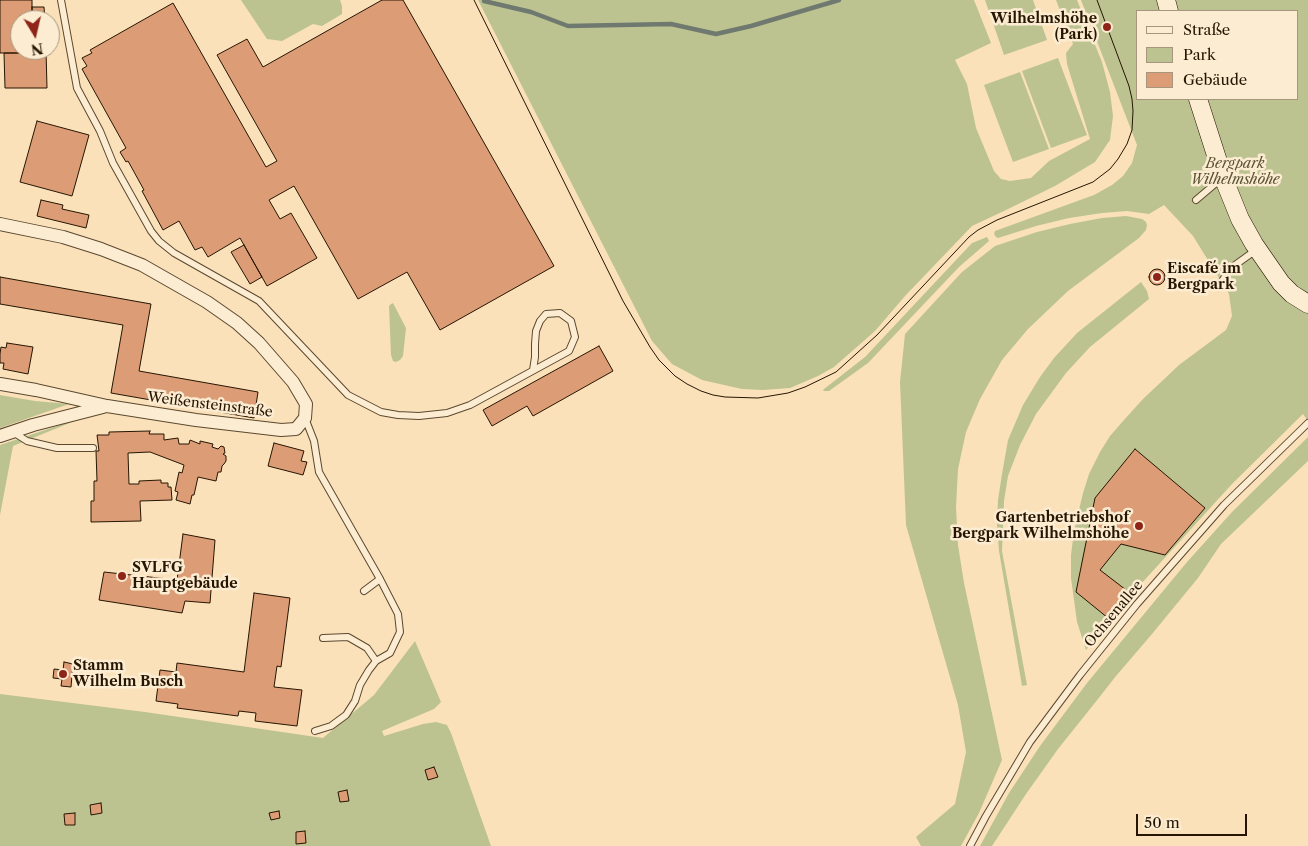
<!DOCTYPE html>
<html>
<head>
<meta charset="utf-8">
<style>
  body { margin:0 }
  #map { position:relative; width:1308px; height:846px; overflow:hidden; background:#fae1ba; font-family:"Libre Caslon Text",serif }
  canvas { display:block }
  .legend { position:absolute; left:1136px; top:10px; width:162px; height:90px; box-sizing:border-box; background:#fcecd2; border:1px solid #a6967e; margin:0; padding:6px 9px; list-style:none; font-size:15px; color:#261501 }
  .legend li { display:flex; align-items:center; gap:10px; height:25px }
  .legend b { width:25px; border:1px solid #a6967e }
  .north { position:absolute; left:10px; top:10px; width:50px; height:50px; box-sizing:border-box; background:#fcecd2; border:1px solid #a6967e; border-radius:50%; rotate:171deg; font-size:14px; font-weight:700; line-height:20px; text-align:center; color:#261501 }
  .north::after { content:''; display:block; margin:auto; width:18px; height:22px; background:#8f2418; clip-path:polygon(50% 0,100% 100%,50% 72%,0 100%) }
  .scale { position:absolute; left:1136px; top:814px; width:111px; height:22px; box-sizing:border-box; border:2px solid #261501; border-top:0; padding-left:6px; font-size:15px; line-height:18px; white-space:nowrap; color:#261501; -webkit-text-stroke:4px #fcecd2; paint-order:stroke }
</style>
</head>
<body>
<div id="map">
<canvas width="1308" height="846"></canvas>
<ul class="legend">
<li><b style="height:6px;background:#fcecd2"></b>Straße</li>
<li><b style="height:14px;background:#bcc391"></b>Park</li>
<li><b style="height:14px;background:#db9c76"></b>Gebäude</li>
</ul>
<div class="north">N</div>
<div class="scale">50 m</div>
</div>
<script>
const c = document.querySelector('canvas').getContext('2d');
c.lineJoin = 'round';
function fillPath(path, color) { c.fillStyle = color; c.fill(path, 'evenodd'); }
const shape = rows => new Path2D(rows.map(r => 'M' + r).join(''));
function strokePath(path, color, width, dash) { c.strokeStyle = color; c.lineWidth = width; c.lineCap = dash ? 'butt' : 'round'; c.setLineDash(dash || []); c.stroke(path); }
function write(font, color, halo, rows, align = 'center') {
  c.font = font + ' "Libre Caslon Text",serif'; c.lineWidth = 5; c.setLineDash([]); c.textBaseline = 'middle'; c.strokeStyle = halo; c.fillStyle = color; for (const [text, x, y, turn = 0] of rows) {
    c.save(); c.translate(x, y); c.rotate((+turn || 0) * Math.PI / 180); c.textAlign = isNaN(turn) ? turn : align; if (halo) c.strokeText(text, 0, 0); c.fillText(text, 0, 0); c.restore();
  }
}
fillPath(shape([
  [241,0,340,0,342,6,342,14,322,26,313,24,282,41,267,39],
  [478,0,974,0,991,43,955,60,967,84,976,128,994,171,1001,179,1010,181,1031,178,1049,161,1090,139,1067,64,1066,53,1073,44,1056,0,1077,0,1102,62,1110,92,1113,116,1110,140,1095,162,1055,186,1006,210,972,226,905,296,875,331,834,367,818,376,790,388,763,390,742,389,702,380,672,364,652,341],
  [985,0,1033,0,1047,40,1004,55],
  [1081,0,1308,0,1308,421,1303,414,1232,484,1130,596,1086,650,1077,622,1071,578,1071,555,1074,531,1083,493,1089,474,1100,452,1110,436,1124,420,1143,399,1179,365,1226,330,1232,316,1229,294,1193,236,1164,205,1149,214,1127,211,1102,213,1069,218,1036,226,998,238,996,237,994,234,995,231,1094,195,1112,185,1123,176,1132,163,1137,145],
  [1137,11,1297,11,1297,99,1137,99],
  [1058,58,1087,135,1051,148,1022,71],
  [1020,72,1049,149,1013,162,984,85],
  [1126,216,1142,219,1146,222,1147,225,1146,230,1139,238,1068,291,1028,329,1002,360,980,399,966,432,958,469,956,507,958,545,964,583,1002,760,979,813,961,846,921,846,916,837,955,804,966,752,958,705,906,525,900,382,905,334,962,272,995,246,1037,232,1070,224,1102,218],
  [987,237,989,241,959,267,868,363,829,391,823,391,824,389,865,357,972,243],
  [1141,282,1147,291,1149,299,1090,347,1066,373,1036,414,1020,445,1008,476,1004,501,1002,551,1027,685,1022,686,999,551,997,525,998,500,1002,474,1008,440,1023,405,1040,377,1054,358,1077,333],
  [393,303,406,328,403,356,400,360,396,362,393,361,391,355,389,306,391,304],
  [0,395,35,401,69,404,0,428],
  [87,416,13,446,0,515,0,445],
  [1308,437,1308,461,1221,544,1198,578,1152,634,1116,676,1098,699,1058,749,1026,794,992,846,980,846,1009,793,1040,746,1087,683,1187,562,1232,512],
  [415,641,441,702,434,709,382,731,384,736,423,724,436,722,447,725,451,733,491,846,0,846,0,694,145,712,323,738,374,695]
]), '#bcc391');
strokePath(shape([
  [484,1,531,12,568,26,671,24,716,34,751,26,839,0]
]), '#70796f', 4.5);
const building = shape([
  [0,0,32,0,32,20,20,20,20,50,32,50,32,53,0,53,0,0],
  [382,0,403,0,554,266,440,330,407,272,358,299,294,186,269,200,280,219,291,213,317,258,267,286,240,238,208,257,202,247,195,250,179,221,163,230,142,191,144,190,128,161,126,162,120,152,126,148,82,69,87,66,82,58,92,53,90,50,173,3,266,167,277,161,217,55,247,39,263,67,382,0],
  [32,7,44,7,45,20,32,20,32,7],
  [32,50,46,50,47,88,5,88,4,53,32,53,32,50],
  [37,121,89,135,72,196,20,182,37,121],
  [41,200,63,205,62,209,89,215,86,228,37,216,41,200],
  [244,245,262,277,250,284,231,252,244,245],
  '1149 277a8 8 0 1 1 16 0a8 8 0 1 1-16 0Z',
  [0,277,151,304,139,371,258,392,254,418,111,393,123,325,0,304,0,277],
  [7,343,33,347,28,374,3,369,4,363,0,363,0,354,1,347,6,348,7,343],
  [599,346,613,371,533,416,527,406,492,426,483,410,599,346],
  [150,431,149,434,164,434,164,440,178,438,179,444,189,444,190,440,200,444,200,441,213,444,212,447,218,449,221,446,224,447,225,453,223,454,226,456,226,461,224,464,222,466,221,472,218,472,216,481,198,477,194,495,192,495,190,504,176,500,178,492,175,491,179,472,182,473,184,465,150,452,128,453,129,484,139,484,139,481,161,480,161,483,168,483,168,487,171,487,172,500,140,501,141,521,91,522,91,501,94,501,94,481,97,481,96,451,99,451,97,435,109,435,109,432,150,431],
  [274,443,304,451,301,461,307,462,303,475,268,466,274,443],
  [1135,449,1205,508,1165,555,1121,544,1100,570,1130,593,1108,618,1076,592,1095,498,1135,449],
  [183,534,215,540,210,603,185,601,182,613,99,600,104,572,177,580,183,534],
  [254,593,290,598,281,667,277,666,274,687,302,690,297,726,255,721,256,713,239,711,238,716,177,708,178,704,156,701,160,670,176,672,177,663,244,672,254,593],
  [64,662,73,664,71,687,61,686,62,679,53,678,54,669,63,670,64,662],
  [434,767,438,777,428,780,425,770,434,767],
  [347,790,349,801,340,802,338,792,347,790],
  [101,803,102,813,91,815,90,805,101,803],
  [279,811,280,818,271,820,269,813,279,811],
  [75,813,75,825,65,825,64,814,75,813],
  [305,831,306,843,296,844,296,832,305,831]
]);
fillPath(building, '#db9c76');
strokePath(building, '#261501', 1);
const lane = shape([
  [61,0,77,88,100,131,113,163,151,231,159,241,174,253,259,301,348,395,381,412,398,415,419,416,447,413,470,405,569,351,575,337,571,321,560,313,546,314,540,321,536,331,535,344,535,357,533,370],
  [1196,200,1222,178],
  [1218,287,1231,268,1256,250],
  [305,418,314,441,319,472,380,579,398,614,400,632,390,653,376,661,367,648,348,637,323,638],
  [13,432,27,441,57,448,93,448],
  [364,591,380,579],
  [315,731,331,726,346,715,355,701,360,685,369,670,376,661],
  [970,846,986,816,1030,742,1080,675,1137,604,1224,505,1308,423]
]);
const street = shape([
  [0,224,63,237,101,249,142,265,207,302,237,323,259,343,293,382,306,404,305,418,296,429,281,430,196,420,107,406,36,390,0,384],
  [0,436,33,425,103,407]
]);
const secondary = shape([
  [1166,0,1169,11],
  [1198,99,1223,177,1240,219,1254,244,1281,283,1292,294,1308,304]
]);
strokePath(lane, '#5b482f', 8);
strokePath(street, '#5b482f', 14);
strokePath(secondary, '#261501', 19);
strokePath(lane, '#fcecd2', 6);
strokePath(street, '#fcecd2', 12);
strokePath(secondary, '#fcecd2', 18);
strokePath(shape([
  [474,0,623,301,650,347,659,360,675,376,687,384,701,391,713,395,725,397,758,398,788,393,805,387,836,372,877,335,969,237,978,230,997,220,1093,182,1110,169,1118,159,1127,144,1132,130,1133,111,1132,99,1129,86,1097,0]
]), '#261501', 1);
for (const [x, y, r, color] of [
  [1107,27,5,"#8f2418"],
  [1157,277,5,"#8f2418"],
  [1139,526,5,"#8f2418"],
  [122,576,5,"#8f2418"],
  [63,674,5,"#8f2418"]
]) { const dot = new Path2D(); dot.arc(x, y, r, 0, 2 * Math.PI); c.fillStyle = color; c.fill(dot); strokePath(dot, '#fcecd2', 2); }
write('bold 14px', '#261501', '#fcecd2', [
  ["Wilhelmshöhe",1097,19,"right"],
  ["(Park)",1097,35,"right"],
  ["Eiscafé im",1167,269],
  ["Bergpark",1167,285],
  ["Gartenbetriebshof",1129,518,"right"],
  ["Bergpark Wilhelmshöhe",1129,534,"right"],
  ["SVLFG",132,568],
  ["Hauptgebäude",132,584],
  ["Stamm",73,666],
  ["Wilhelm Busch",73,682]
], 'left');
write('italic 14px', '#5a5233', '#fcecd2', [
  ["Bergpark",1235,164],
  ["Wilhelmshöhe",1235,180]
]);
write('14px', '#261501', '#fcecd2', [
  ["Weißensteinstraße",210,405,7],
  ["Ochsenallee",1114,614,-50]
]);
</script>
</body>
</html>
